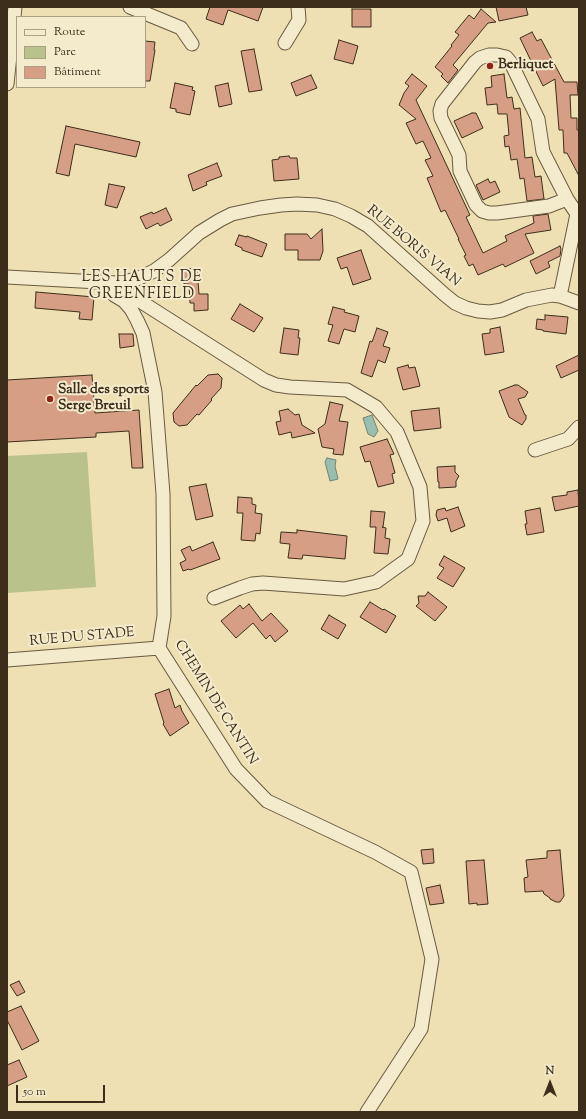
<!DOCTYPE html>
<html>
<head>
<meta charset="utf-8">
<style>
  body { margin:0 }
  #map { position:relative; width:586px; height:1119px; overflow:hidden; background:#eee0b2; font-family:"Sorts Mill Goudy",serif }
  canvas { display:block }
  .frame { position:absolute; inset:0; border:8px solid #3d2e1b; pointer-events:none }
  .legend { position:absolute; left:16px; top:16px; width:130px; height:72px; box-sizing:border-box; background:#f4ebcd; border:1px solid #ab9f86; margin:0; padding:5px 7px; list-style:none; font-size:12px; color:#3d2e1b }
  .legend li { display:flex; align-items:center; gap:8px; height:20px }
  .legend b { width:20px; border:1px solid #ab9f86 }
  .north { position:absolute; left:530px; top:1063px; width:40px; height:40px; -webkit-text-stroke:3px #f4ebcd; paint-order:stroke; rotate:0deg; font-size:11px; font-weight:700; line-height:16px; text-align:center; color:#3d2e1b }
  .north::after { content:''; display:block; margin:auto; width:14px; height:18px; background:#3d2e1b; clip-path:polygon(50% 0,100% 100%,50% 72%,0 100%) }
  .scale { position:absolute; left:16px; top:1085px; width:89px; height:18px; box-sizing:border-box; border:2px solid #3d2e1b; border-top:0; padding-left:5px; font-size:12px; line-height:14px; white-space:nowrap; color:#3d2e1b; -webkit-text-stroke:3px #f4ebcd; paint-order:stroke }
</style>
</head>
<body>
<div id="map">
<canvas width="586" height="1119"></canvas>
<div class="frame"></div>
<ul class="legend">
<li><b style="height:5px;background:#f4ebcd"></b>Route</li>
<li><b style="height:11px;background:#bac28c"></b>Parc</li>
<li><b style="height:11px;background:#d69e84"></b>Bâtiment</li>
</ul>
<div class="north">N</div>
<div class="scale">50 m</div>
</div>
<script>
const c = document.querySelector('canvas').getContext('2d');
c.lineJoin = 'round';
function fillPath(path, color) { c.fillStyle = color; c.fill(path, 'evenodd'); }
const shape = rows => new Path2D(rows.map(r => 'M' + r).join(''));
function strokePath(path, color, width, dash) { c.strokeStyle = color; c.lineWidth = width; c.lineCap = dash ? 'butt' : 'round'; c.setLineDash(dash || []); c.stroke(path); }
function write(font, color, halo, rows, align = 'center') {
  c.font = font + ' "Sorts Mill Goudy",serif'; c.lineWidth = 4; c.setLineDash([]); c.textBaseline = 'middle'; c.strokeStyle = halo; c.fillStyle = color; for (const [text, x, y, turn = 0] of rows) {
    c.save(); c.translate(x, y); c.rotate((+turn || 0) * Math.PI / 180); c.textAlign = isNaN(turn) ? turn : align; if (halo) c.strokeText(text, 0, 0); c.fillText(text, 0, 0); c.restore();
  }
}
fillPath(shape([
  [87,452,96,587,7,593,7,456]
]), '#bac28c');
const water = shape([
  [372,415,378,431,374,437,368,434,363,418,372,415],
  [327,458,336,460,335,466,338,479,330,481,325,462,327,458]
]);
fillPath(water, '#99bdaf');
strokePath(water, '#748474', 1);
const building = shape([
  [210,7,263,7,258,21,228,10,223,25,206,19,210,7],
  [496,7,526,7,528,15,499,21,496,7],
  [352,9,371,9,371,27,352,27,352,9],
  [481,9,496,22,488,23,453,65,458,70,448,83,441,76,443,74,435,67,452,46,451,45,459,35,455,32,469,15,474,19,481,9],
  [532,32,537,41,541,39,564,82,577,82,578,95,570,95,571,118,577,118,577,130,579,130,579,176,567,153,564,153,563,130,559,130,555,79,543,86,520,38,532,32],
  [339,40,358,46,353,64,334,59,339,40],
  [145,41,155,42,154,50,155,50,150,81,145,81,145,41],
  [254,49,262,90,249,92,241,51,254,49],
  [412,74,427,86,416,100,470,215,466,217,483,253,507,241,505,236,534,223,533,216,548,214,551,230,525,234,534,253,505,267,503,264,478,275,473,264,469,266,464,256,466,255,458,239,459,239,445,210,441,212,427,178,433,176,425,160,431,158,423,141,416,144,406,123,416,119,399,105,404,93,409,86,405,83,412,74],
  [504,74,507,98,512,97,514,109,520,108,525,158,532,157,535,177,541,176,544,199,527,201,524,178,520,179,517,159,511,160,509,146,505,147,504,136,509,135,507,114,498,114,497,104,487,105,485,88,492,87,491,76,504,74],
  [311,75,317,88,296,96,291,83,311,75],
  [175,83,193,87,192,90,195,91,190,115,176,112,176,109,170,108,175,83],
  [228,83,232,104,219,107,215,86,228,83],
  [472,113,476,113,483,128,462,138,454,121,472,113],
  [66,126,140,142,136,157,75,144,69,176,56,173,66,126],
  [289,156,290,158,297,158,299,179,274,181,272,160,279,159,279,157,289,156],
  [217,163,222,176,206,182,207,185,193,191,188,175,217,163],
  [488,179,490,183,495,181,500,192,483,200,476,185,488,179],
  [109,184,125,187,117,208,105,205,109,184],
  [166,208,172,220,160,226,158,223,146,229,140,217,152,212,153,214,166,208],
  [322,229,323,251,320,260,298,260,298,250,285,250,285,234,307,234,311,239,322,229],
  [239,235,247,237,247,236,267,244,262,257,242,250,242,248,235,245,239,235],
  [560,246,561,249,560,256,548,262,550,267,536,274,530,261,560,246],
  [361,250,371,279,353,285,347,267,341,269,337,258,361,250],
  [197,268,199,294,208,294,208,310,194,311,194,303,190,303,189,284,184,284,184,269,197,268],
  [36,292,94,297,92,320,79,319,80,312,35,308,36,292],
  [240,304,263,318,254,332,231,319,240,304],
  [333,307,345,310,344,312,359,316,355,332,344,329,339,344,328,341,333,325,328,324,333,307],
  [545,315,568,317,566,334,543,331,543,330,536,329,537,319,545,320,545,315],
  [500,327,504,352,485,355,482,334,490,333,490,329,500,327],
  [284,328,299,330,298,338,300,338,298,355,280,353,284,328],
  [377,328,388,332,383,346,390,348,385,363,378,360,372,377,361,373,370,341,372,342,377,328],
  [119,334,133,334,134,346,120,348,119,334],
  [579,355,579,370,561,378,556,366,579,355],
  [408,365,409,368,415,367,420,386,403,390,397,368,408,365],
  [218,374,222,378,221,388,211,399,212,400,199,415,197,414,187,425,179,426,174,422,173,413,196,385,197,386,208,375,218,374],
  [92,375,95,413,139,410,143,468,132,468,129,431,96,433,96,437,7,442,7,380,92,375],
  [515,385,518,385,528,392,525,397,518,399,525,415,526,415,526,419,522,425,509,417,499,391,515,385],
  [330,402,343,405,339,421,348,422,343,455,333,454,334,449,322,447,318,429,325,424,330,402],
  [439,408,441,428,414,431,411,411,439,408],
  [288,409,295,415,299,414,302,425,315,433,292,438,291,432,279,435,276,422,281,421,279,411,288,409],
  [387,439,394,454,390,455,395,473,392,474,394,483,378,487,370,461,365,462,360,447,387,439],
  [455,466,455,472,459,476,456,481,456,487,439,488,439,482,438,482,437,467,455,466],
  [206,484,213,516,196,520,189,487,206,484],
  [578,490,579,506,555,511,552,497,567,495,567,492,578,490],
  [238,497,252,498,252,504,256,505,255,513,262,514,260,534,256,533,255,541,241,540,243,513,237,513,238,497],
  [458,507,465,526,451,532,447,518,438,521,436,515,437,510,445,508,446,511,458,507],
  [540,508,544,532,527,535,525,524,527,524,525,511,540,508],
  [371,511,385,512,383,527,382,527,386,528,385,538,390,539,388,554,374,553,376,527,370,527,371,511],
  [297,530,347,536,345,559,303,555,302,559,288,558,290,544,280,543,281,532,297,533,297,530],
  [213,542,220,559,190,570,189,569,183,571,180,563,186,560,181,550,190,546,192,551,213,542],
  [444,556,465,568,453,587,437,578,444,568,439,565,444,556],
  [428,592,447,607,435,621,416,606,419,603,418,596,425,596,428,592],
  [370,602,383,610,384,609,396,616,386,633,360,617,370,602],
  [249,604,262,621,271,613,288,631,275,642,270,635,266,639,253,623,236,638,221,621,240,605,243,609,249,604],
  [329,615,346,625,338,639,321,629,329,615],
  [169,689,175,708,180,705,182,711,189,723,170,736,163,724,164,723,155,694,169,689],
  [433,849,434,863,423,864,421,850,433,849],
  [560,850,564,896,560,902,556,902,550,899,550,898,544,894,543,891,525,892,524,878,528,877,526,860,547,858,547,851,560,850],
  [484,860,488,904,477,905,477,903,469,904,466,861,484,860],
  [440,885,444,903,430,905,426,888,440,885],
  [19,981,25,992,17,996,10,985,19,981],
  [21,1006,39,1041,22,1050,7,1020,7,1012,21,1006],
  [19,1060,27,1077,7,1086,7,1065,19,1060]
]);
fillPath(building, '#d69e84');
strokePath(building, '#3d2e1b', 1);
const street = shape([
  [130,7,181,28,192,44],
  [285,43,299,20,298,7],
  [7,84,15,7],
  [7,277,117,283,137,279,154,271,169,260,199,233,220,220,232,214,260,208,281,205,297,204,317,205,335,209,351,216,368,226,445,295,455,303,466,308,478,311,490,312,502,310,526,300,552,295,560,296,579,303],
  [101,282,114,295,124,301,131,309,137,320,143,333,155,392,163,494,164,616,159,648,236,769,267,801,375,852,411,872,432,959,421,1029,367,1112],
  [116,287,121,289,264,380,276,385,290,387,347,390,376,407,397,432,420,487,423,521,408,559,376,582,344,589,263,583,252,584,240,588,214,598],
  [560,296,577,214,567,199,549,206,497,213,489,213,482,211,476,205,460,171,459,155,441,118,440,111,442,104,475,62,480,58,489,55,497,55,506,57,511,63,538,119,543,152,567,199],
  [535,450,568,439,579,427],
  [7,660,159,648]
]);
strokePath(street, '#695a41', 15);
strokePath(street, '#f4ebcd', 13);
for (const [x, y, r, color] of [
  [490,66,4,"#8f2418"],
  [50,399,4,"#8f2418"]
]) { const dot = new Path2D(); dot.arc(x, y, r, 0, 2 * Math.PI); c.fillStyle = color; c.fill(dot); strokePath(dot, '#f4ebcd', 1.5); }
write('bold 14px', '#3d2e1b', '#f4ebcd', [
  ["Berliquet",498,66],
  ["Salle des sports",58,391],
  ["Serge Breuil",58,407]
], 'left');
write('14px', '#3d2e1b', '#f4ebcd', [
  ["RUE BORIS VIAN",413,247,40],
  ["RUE DU STADE",82,638,-5],
  ["CHEMIN DE CANTIN",215,703,58]
]);
c.letterSpacing = '1px';
write('15px', '#3d2e1b', '#f4ebcd', [
  ["LES HAUTS DE",142,278],
  ["GREENFIELD",142,295]
]);
c.letterSpacing = '0px';
</script>
</body>
</html>
